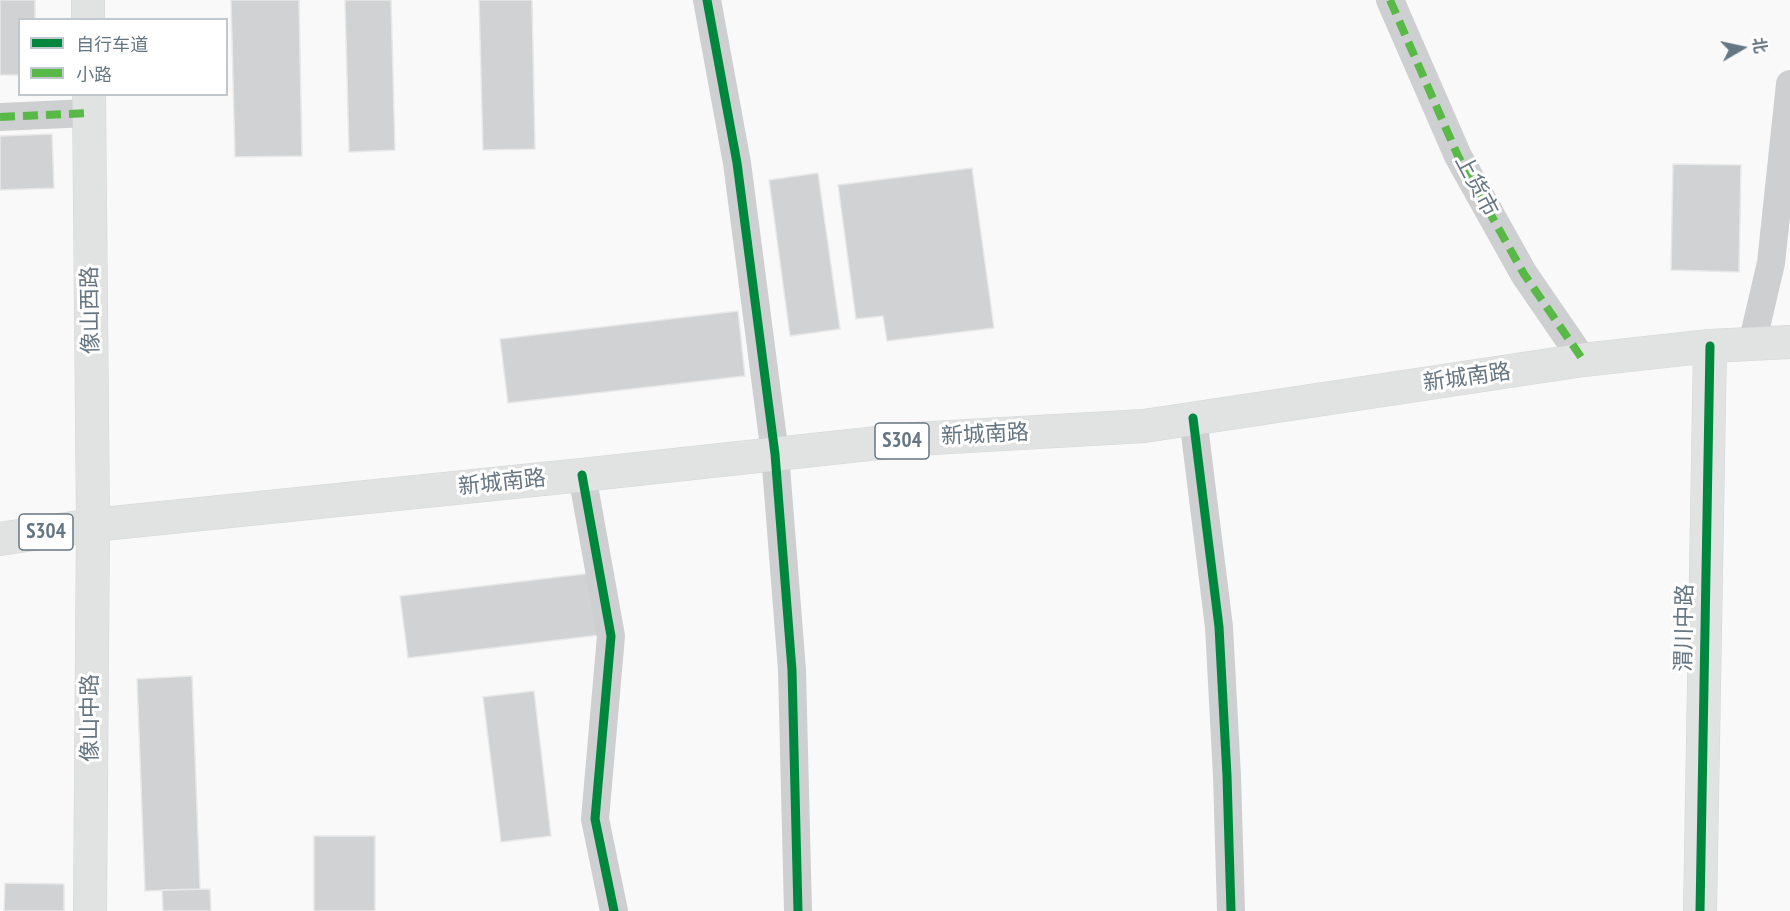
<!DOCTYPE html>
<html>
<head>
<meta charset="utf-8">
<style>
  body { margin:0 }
  #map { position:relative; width:1790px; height:911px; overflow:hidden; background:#f9f9f9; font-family:"PT Sans Narrow","Noto Sans SC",sans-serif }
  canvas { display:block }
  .legend { position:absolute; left:18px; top:18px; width:210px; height:78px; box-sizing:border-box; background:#fff; border:2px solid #c1c8cd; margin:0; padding:8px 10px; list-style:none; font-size:18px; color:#657683 }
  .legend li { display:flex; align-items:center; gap:12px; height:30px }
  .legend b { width:30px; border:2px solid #c1c8cd }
  .north { position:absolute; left:1712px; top:18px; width:60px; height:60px; -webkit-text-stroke:4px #fff; paint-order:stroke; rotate:81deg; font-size:16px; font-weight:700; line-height:24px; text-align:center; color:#657683 }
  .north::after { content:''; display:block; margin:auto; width:21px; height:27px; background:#657683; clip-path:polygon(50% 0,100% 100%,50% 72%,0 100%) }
</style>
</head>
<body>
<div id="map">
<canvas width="1790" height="911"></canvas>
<ul class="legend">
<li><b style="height:8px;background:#00873e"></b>自行车道</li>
<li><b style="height:8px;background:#58b947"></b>小路</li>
</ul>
<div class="north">北</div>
</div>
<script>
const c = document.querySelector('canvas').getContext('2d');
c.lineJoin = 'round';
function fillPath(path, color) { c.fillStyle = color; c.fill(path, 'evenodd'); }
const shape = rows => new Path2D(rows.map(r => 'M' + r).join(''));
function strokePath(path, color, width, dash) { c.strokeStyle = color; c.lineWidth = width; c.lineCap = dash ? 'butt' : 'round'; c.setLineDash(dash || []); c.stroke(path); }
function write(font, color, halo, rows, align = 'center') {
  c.font = font + ' "PT Sans Narrow","Noto Sans SC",sans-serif'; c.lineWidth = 6; c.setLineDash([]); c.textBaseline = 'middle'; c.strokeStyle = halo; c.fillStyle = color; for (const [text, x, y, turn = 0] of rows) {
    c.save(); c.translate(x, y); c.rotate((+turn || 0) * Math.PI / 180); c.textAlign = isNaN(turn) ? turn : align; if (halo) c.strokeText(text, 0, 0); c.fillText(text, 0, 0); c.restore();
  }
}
const building = shape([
  [0,0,35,0,35,20,20,20,20,75,0,75,0,0],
  [231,0,299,0,302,156,235,157,231,0],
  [345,0,391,0,395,150,349,152,345,0],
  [479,0,532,0,535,149,483,150,479,0],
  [52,134,54,188,0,190,0,136,52,134],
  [1673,164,1741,165,1739,272,1671,270,1673,164],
  [972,168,994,328,887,341,883,316,856,319,838,185,972,168],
  [818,173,840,329,790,336,769,180,818,173],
  [738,311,745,376,508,403,500,339,738,311],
  [592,573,600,635,408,658,400,596,592,573],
  [192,676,200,889,145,891,137,679,192,676],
  [534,691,551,836,501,842,483,697,534,691],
  [314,836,375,836,375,911,314,911,314,836],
  [5,883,64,884,64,911,4,911,5,883],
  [210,889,211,911,163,911,162,890,210,889]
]);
fillPath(building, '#d0d2d3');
strokePath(building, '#e8e8e8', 1.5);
const secondary = shape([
  [88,0,88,20],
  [89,94,93,525,90,911],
  [1700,911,1710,346]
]);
const primary = shape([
  [0,539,93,525,582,475,915,439,1144,426,1583,360,1710,346,1790,342]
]);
strokePath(secondary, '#d5d6d7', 34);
strokePath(primary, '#d5d6d7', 34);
strokePath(shape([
  [707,0,737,163,775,454,792,670,798,911],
  [1390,0,1458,156,1524,274,1583,360],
  [0,117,89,113],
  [1752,344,1771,263,1790,84],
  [1193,418,1219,627,1227,776,1231,911],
  [582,475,611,636,595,819,614,911]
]), '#cecfd0', 28);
strokePath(secondary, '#e1e2e2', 33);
strokePath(primary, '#e1e2e2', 33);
strokePath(shape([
  [1390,0,1458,156,1524,274,1583,360],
  [0,117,89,113]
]), '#58b947', 8, [15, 8]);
strokePath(shape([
  [707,0,737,163,775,454,792,670,798,911],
  [1193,418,1219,627,1227,776,1231,911],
  [582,475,611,636,595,819,614,911],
  [1700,911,1710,346]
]), '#00873e', 9);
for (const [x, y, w] of [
  [902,441,54],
  [46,532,54]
]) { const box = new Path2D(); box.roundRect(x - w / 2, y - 18, w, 36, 4.5); c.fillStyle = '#fff'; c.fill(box); strokePath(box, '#657683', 1.5); }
write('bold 21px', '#657683', null, [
  ["S304",902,441],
  ["S304",46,532]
]);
write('22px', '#657683', '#fff', [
  ["上货市",1476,186,62],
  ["像山西路",91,310,-91],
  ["新城南路",1467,378,-8],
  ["新城南路",985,435,-3],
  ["新城南路",502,483,-6],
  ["渭川中路",1685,628,-89],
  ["像山中路",91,718,-90]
]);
</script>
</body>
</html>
